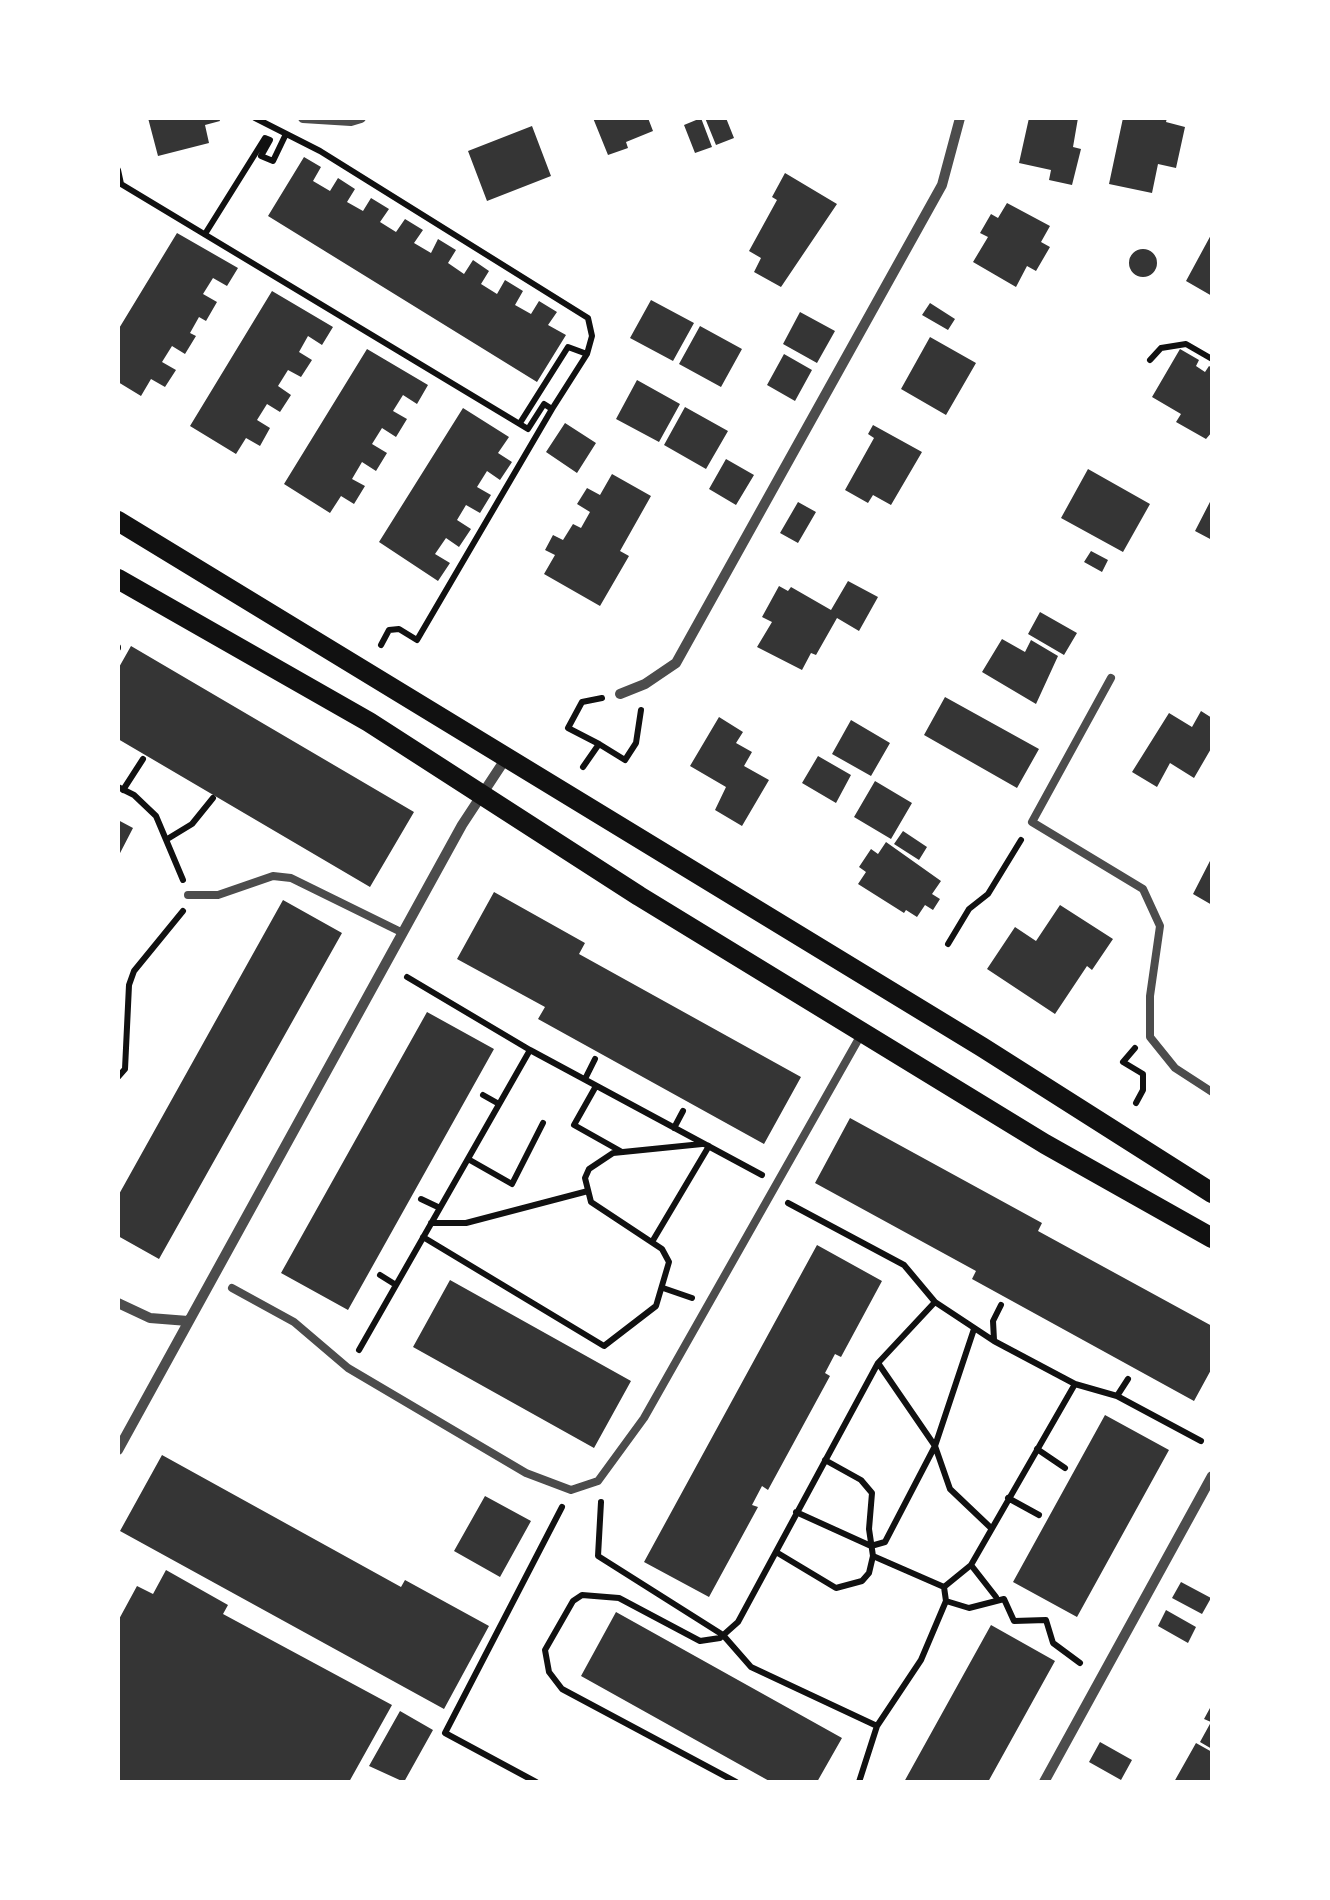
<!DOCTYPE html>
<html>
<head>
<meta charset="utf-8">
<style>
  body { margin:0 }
  #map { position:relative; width:1330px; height:1900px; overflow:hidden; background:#fff; font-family:"IBM Plex Serif",serif }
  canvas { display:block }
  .frame { position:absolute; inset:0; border:120px solid #fff; pointer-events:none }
</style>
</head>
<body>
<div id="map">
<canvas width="1330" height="1900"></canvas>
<div class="frame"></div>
</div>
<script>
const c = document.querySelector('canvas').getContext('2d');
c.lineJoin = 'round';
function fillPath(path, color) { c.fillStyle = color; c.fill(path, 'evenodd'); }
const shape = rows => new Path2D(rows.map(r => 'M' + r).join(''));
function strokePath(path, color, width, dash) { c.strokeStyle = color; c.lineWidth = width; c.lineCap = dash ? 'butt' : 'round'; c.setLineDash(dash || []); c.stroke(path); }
fillPath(shape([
  [148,118,219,118,220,121,205,125,209,143,158,156],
  [593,118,648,118,653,131,626,142,628,148,608,155],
  [701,118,712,147,695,153,684,125],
  [705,118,726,118,734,138,716,145],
  [1029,118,1078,118,1073,147,1081,149,1072,185,1049,180,1051,170,1019,163],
  [1123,118,1167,118,1166,122,1185,127,1176,168,1158,164,1152,193,1109,184],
  [532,126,551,176,487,201,468,151],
  [304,157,321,167,313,181,330,191,338,178,355,189,347,202,363,211,371,198,389,209,380,222,396,232,405,219,423,230,414,243,431,253,438,239,456,250,448,263,464,274,473,260,489,271,481,284,497,294,505,280,523,291,515,305,531,314,539,301,557,312,548,325,566,335,537,382,268,216],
  [785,173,837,204,781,287,754,272,761,258,749,251,777,200,772,197],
  [1007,203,1050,226,1041,242,1050,247,1036,271,1027,266,1016,287,973,262,988,237,980,233,991,214,998,218],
  [177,233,238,268,227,286,213,278,203,294,217,302,206,321,199,317,190,333,196,336,185,354,172,346,162,362,176,370,165,387,151,379,141,396,118,382,118,330],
  [1212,233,1212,296,1186,281],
  '1129 263a14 14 0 1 1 28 0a14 14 0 1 1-28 0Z',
  [272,291,333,327,322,345,308,336,299,352,312,360,301,377,288,370,278,386,291,395,280,412,267,404,257,420,270,428,260,446,246,438,236,454,190,426],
  [651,300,694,323,673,361,630,338],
  [930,303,955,319,948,330,922,315],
  [800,312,835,331,817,363,783,344],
  [700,326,742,349,721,387,679,364],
  [930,337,976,363,946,415,901,389],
  [367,349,428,385,417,404,403,395,393,411,407,419,396,437,382,428,372,444,387,453,376,471,362,462,352,479,365,486,354,504,341,496,330,513,284,484],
  [1180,349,1199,360,1196,366,1205,372,1209,366,1212,368,1212,432,1206,439,1176,422,1181,414,1152,397],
  [784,354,812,370,795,401,767,385],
  [637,380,680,404,659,442,616,419],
  [685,407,728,431,706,469,664,445],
  [463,408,509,437,498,453,512,462,500,480,487,471,477,487,491,495,480,513,466,505,457,520,471,529,459,547,446,538,435,554,450,563,438,581,379,542],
  [565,423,596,443,577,473,546,452],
  [873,425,922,452,891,505,873,495,868,503,845,490,874,438,868,434],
  [726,459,754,475,736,505,709,489],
  [1088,469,1150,504,1123,552,1061,518],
  [612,474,651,496,620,551,629,556,600,606,544,574,555,555,545,550,553,535,563,540,573,524,581,528,590,512,577,504,587,488,600,495],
  [1212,498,1212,540,1195,531],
  [798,502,816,512,798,543,780,533],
  [1091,551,1108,560,1102,572,1084,562],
  [848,581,878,597,859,631,837,618,816,655,811,653,802,670,757,647,772,622,762,617,779,586,788,591,791,587,831,610],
  [1040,612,1077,633,1064,655,1028,634],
  [1002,639,1025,652,1031,640,1058,656,1036,704,982,672],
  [131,646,414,812,370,887,118,739,118,669],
  [945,697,1039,749,1017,788,924,735],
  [1201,711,1212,718,1212,747,1194,778,1170,763,1157,787,1132,772,1169,713,1192,727],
  [719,717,743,732,736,743,752,752,744,766,769,780,742,826,715,810,726,787,690,766],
  [851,720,890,743,871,776,832,754],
  [818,756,851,775,836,803,802,783],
  [875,781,912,803,891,839,854,817],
  [118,820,133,828,118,857],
  [903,831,927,847,919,860,894,844],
  [886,842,941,881,932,894,940,899,933,910,925,905,917,917,906,910,904,913,858,884,866,872,859,867,871,849,878,854],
  [1212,857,1212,905,1193,894],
  [494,892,585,943,579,954,801,1077,764,1144,538,1019,545,1007,457,959],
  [283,900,342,933,159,1259,118,1236,118,1196],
  [1060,905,1113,939,1092,970,1087,966,1055,1014,987,969,1015,927,1036,941],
  [427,1012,494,1049,348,1310,281,1273],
  [850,1118,1042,1223,1038,1231,1212,1326,1212,1368,1194,1401,972,1279,976,1271,815,1183],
  [817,1245,882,1281,841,1357,835,1354,825,1373,830,1376,768,1490,762,1486,752,1505,758,1507,709,1597,644,1562],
  [450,1280,631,1381,594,1448,413,1347],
  [1105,1415,1169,1450,1077,1617,1013,1582],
  [162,1455,401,1587,405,1580,489,1626,444,1709,120,1531],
  [485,1496,531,1521,500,1577,454,1551],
  [166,1570,228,1605,223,1614,392,1705,349,1782,118,1782,118,1621,137,1586,153,1594],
  [1181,1582,1211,1598,1202,1614,1172,1598],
  [1166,1610,1196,1627,1188,1643,1158,1626],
  [616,1612,842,1738,817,1782,771,1782,581,1676],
  [991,1625,1055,1661,988,1782,904,1782],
  [1210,1708,1212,1711,1212,1749,1200,1742,1211,1722,1204,1719],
  [400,1711,433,1730,404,1782,369,1766],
  [1100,1742,1132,1760,1121,1780,1089,1762],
  [1196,1743,1212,1752,1212,1782,1174,1782]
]), '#353535');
strokePath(shape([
  [118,170,121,184,528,429,544,404,552,409,587,354,592,336,588,318,320,151,255,118],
  [205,234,265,138,270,140,261,156,273,161,285,136],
  [1150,360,1161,348,1186,344,1212,359],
  [520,423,568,347,587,354],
  [381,645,389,630,399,629,417,640,552,409],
  [118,647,118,648],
  [599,744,568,728,582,702,602,698],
  [583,767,599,744,625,760,636,743,641,710],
  [118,787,134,795,156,816,183,880],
  [123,790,143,759],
  [169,838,192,824,213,798],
  [948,944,969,909,988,894,1021,840],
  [1135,1048,1123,1062,1143,1074,1143,1090,1136,1103],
  [530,1050,762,1175],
  [118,1077,125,1069,129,985,134,971,183,911],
  [585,1079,595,1059],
  [596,1086,574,1125,622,1152],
  [483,1095,499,1104],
  [674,1128,683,1111],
  [468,1159,512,1184,543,1123],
  [421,1199,440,1208],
  [431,1223,466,1223,588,1191],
  [423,1237,604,1346,656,1306,669,1262,662,1249,591,1202,585,1178,589,1169,613,1153,702,1144],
  [652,1242,709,1146],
  [380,1275,396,1285],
  [663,1288,692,1298],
  [935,1302,994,1341,1075,1384,1117,1396,1201,1441],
  [994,1340,993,1321,1001,1305],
  [359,1350,530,1050,407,977],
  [878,1363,935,1446,950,1489,991,1528],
  [1117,1396,1128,1379],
  [1037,1449,1065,1468],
  [825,1460,861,1480,872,1493,869,1529,873,1556,944,1587],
  [1008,1498,1039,1515],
  [601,1502,598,1556,723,1635,751,1667,877,1726,859,1782],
  [796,1512,871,1546,885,1542,935,1446,974,1329],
  [776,1552,836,1588,862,1581,869,1573,873,1556],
  [971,1565,996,1597],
  [946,1601,969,1608,1004,1599,1014,1621,1046,1620,1053,1643,1080,1663],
  [877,1726,921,1660,946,1601,944,1587,971,1565,1075,1384],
  [536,1782,445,1733,562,1507],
  [736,1782,562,1689,549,1672,545,1650,573,1601,582,1595,619,1598,700,1641,720,1638,738,1622,878,1363,935,1302,904,1265,788,1203]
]), '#111', 6);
strokePath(shape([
  [1111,678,1032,822,1143,889,1160,926,1150,996,1150,1037,1175,1068,1212,1092],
  [188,895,218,895,273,876,291,878,403,933],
  [232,1288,294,1322,348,1368,526,1473,571,1490,598,1481,644,1418,862,1033]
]), '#4c4c4c', 8);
strokePath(shape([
  [303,118,351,121,361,118],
  [620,694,645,684,676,663,942,185,960,118],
  [118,1303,150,1318,188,1321],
  [118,1450,462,825,506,758],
  [1044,1782,1212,1476]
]), '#4c4c4c', 10);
strokePath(shape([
  [118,521,982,1047,1212,1193],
  [118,579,369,722,639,896,1045,1144,1212,1238]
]), '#111', 20);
</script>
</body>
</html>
